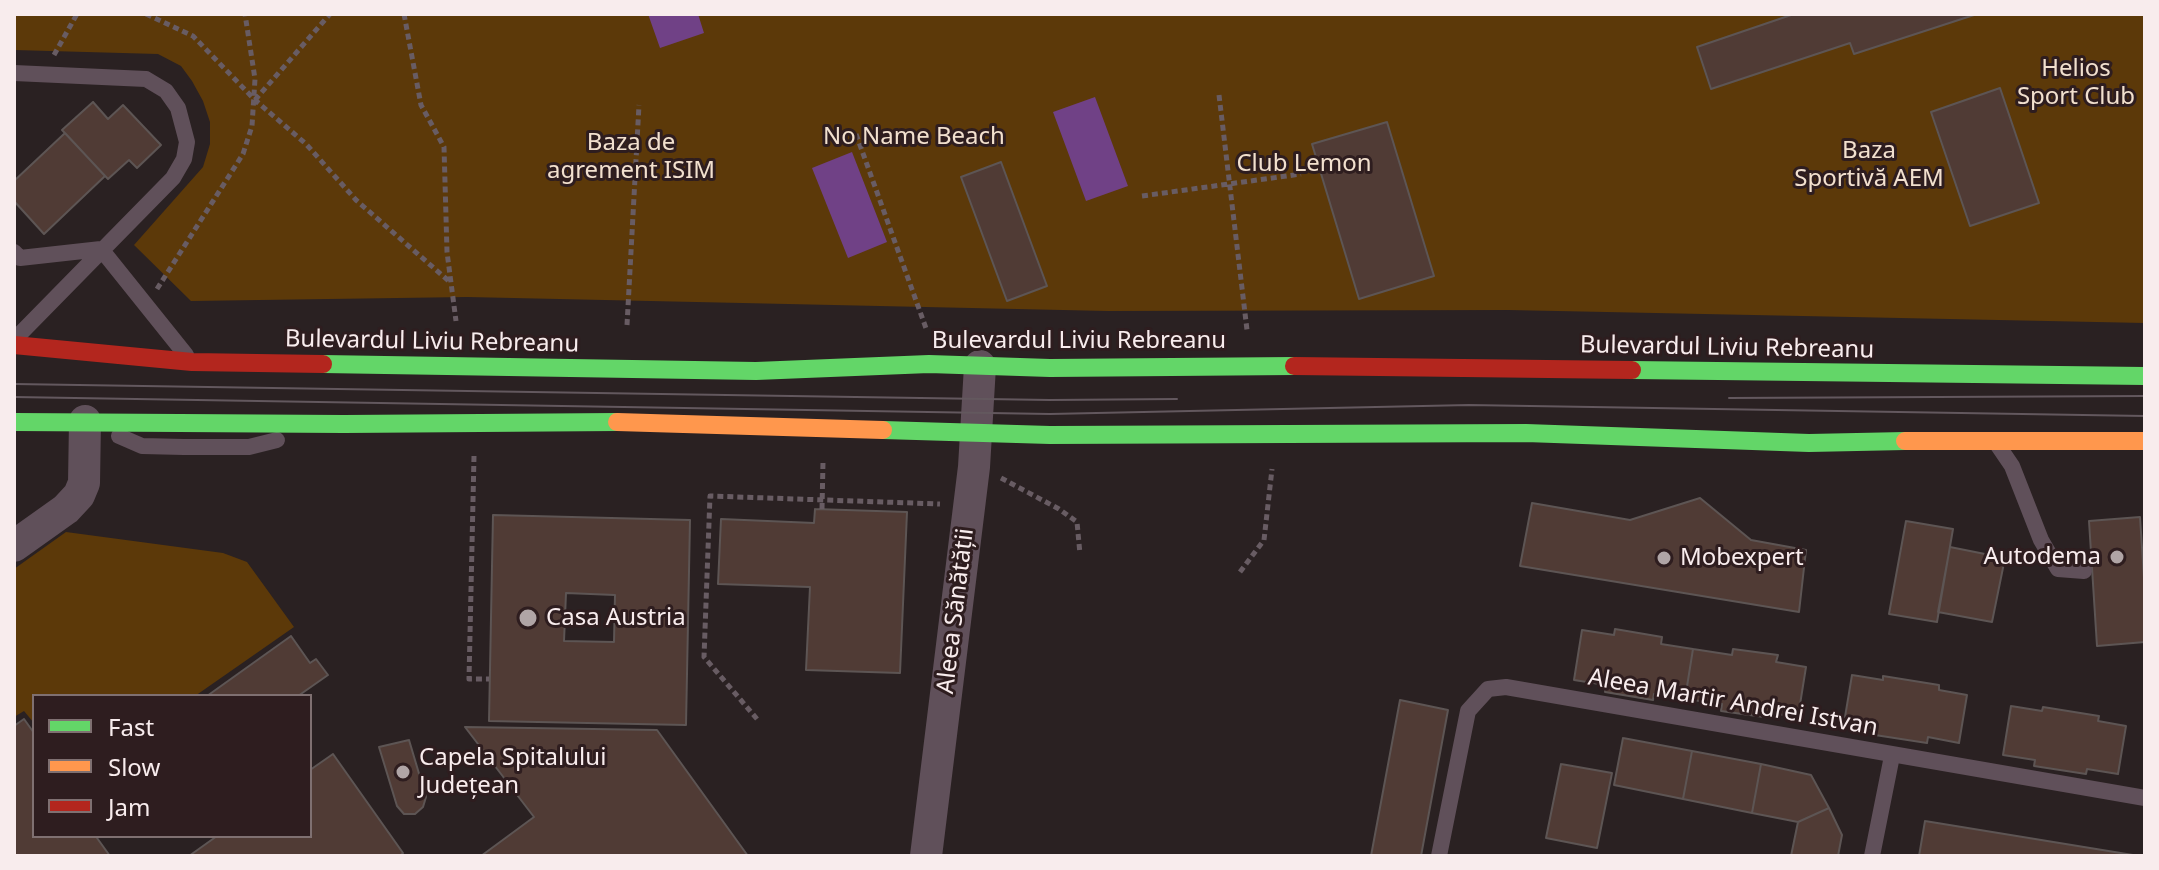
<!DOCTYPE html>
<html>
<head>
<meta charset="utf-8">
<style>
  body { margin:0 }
  #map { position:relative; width:2159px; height:870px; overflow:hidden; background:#2a2122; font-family:"Noto Sans",sans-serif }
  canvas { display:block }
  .frame { position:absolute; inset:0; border:16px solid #f8eced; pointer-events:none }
  .legend { position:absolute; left:32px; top:694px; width:280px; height:144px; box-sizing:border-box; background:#2e1d1f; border:2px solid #7f7071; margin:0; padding:10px 14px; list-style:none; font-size:24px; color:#f8eced }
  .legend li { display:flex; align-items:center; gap:16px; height:40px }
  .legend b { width:40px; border:2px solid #7f7071 }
</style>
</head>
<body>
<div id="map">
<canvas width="2159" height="870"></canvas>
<div class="frame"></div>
<ul class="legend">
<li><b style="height:10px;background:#63d668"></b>Fast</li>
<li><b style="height:10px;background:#ff974d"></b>Slow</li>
<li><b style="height:10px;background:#b3261e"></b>Jam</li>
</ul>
</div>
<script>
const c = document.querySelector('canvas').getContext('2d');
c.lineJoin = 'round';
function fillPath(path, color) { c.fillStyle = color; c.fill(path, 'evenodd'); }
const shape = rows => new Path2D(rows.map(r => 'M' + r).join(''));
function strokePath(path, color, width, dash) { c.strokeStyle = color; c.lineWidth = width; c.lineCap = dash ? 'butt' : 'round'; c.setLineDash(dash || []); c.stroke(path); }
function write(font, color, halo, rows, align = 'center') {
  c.font = font + ' "Noto Sans",sans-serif'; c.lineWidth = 6; c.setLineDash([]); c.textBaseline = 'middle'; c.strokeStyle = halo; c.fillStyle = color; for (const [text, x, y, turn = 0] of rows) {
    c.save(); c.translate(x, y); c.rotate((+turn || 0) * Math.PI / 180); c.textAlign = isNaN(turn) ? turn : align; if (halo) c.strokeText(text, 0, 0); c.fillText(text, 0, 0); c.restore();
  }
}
fillPath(shape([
  [14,14,2145,14,2145,323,1508,310,1108,311,467,297,191,301,134,245,203,167,210,144,210,122,203,101,192,81,181,66,158,54,14,50],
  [66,532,223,553,247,562,294,627,195,696,34,696,34,723,24,711,14,717,14,569]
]), '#5c3909');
fillPath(shape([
  [648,14,698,14,704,33,660,48],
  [1095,97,1128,186,1086,201,1053,112],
  [852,152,887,242,848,258,812,168]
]), '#704186');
const building = shape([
  [1794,14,1974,14,1974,15,1854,54,1850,43,1711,89,1697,47,1794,14],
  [2000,88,2039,203,1970,226,1931,112,2000,88],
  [93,102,108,119,123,105,161,145,137,168,129,160,108,179,62,130,93,102],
  [1387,122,1434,276,1359,299,1312,144,1387,122],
  [65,133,105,176,44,234,14,201,14,181,65,133],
  [1001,162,1047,286,1007,301,961,177,1001,162],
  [1700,498,1751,540,1806,550,1799,612,1520,566,1532,503,1630,520,1700,498],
  [815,509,907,512,900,673,806,670,810,587,718,584,721,519,814,523,815,509],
  [493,515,690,520,686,725,489,721,493,515],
  [566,593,615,595,614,642,564,641,566,593],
  [2140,517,2145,593,2145,642,2097,646,2089,521,2140,517],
  [1906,521,1953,529,1937,622,1889,614,1906,521],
  [1950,547,2005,558,1992,622,1938,612,1950,547],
  [1615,629,1662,637,1661,644,1693,649,1685,699,1654,694,1653,700,1605,692,1606,685,1574,680,1582,630,1614,635,1615,629],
  [291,636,310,663,316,659,328,675,298,696,207,696,291,636],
  [1693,649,1732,655,1733,649,1778,655,1776,662,1806,667,1798,717,1771,713,1771,718,1721,711,1722,704,1685,699,1693,649],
  [1852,675,1883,680,1883,676,1939,685,1939,690,1967,695,1959,743,1928,737,1927,743,1875,735,1876,729,1844,723,1852,675],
  [1400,700,1448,710,1421,856,1371,856,1400,700],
  [2011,706,2042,711,2043,707,2099,716,2098,721,2126,726,2118,774,2087,769,2086,774,2034,766,2035,760,2003,755,2011,706],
  [24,719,34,733,34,836,100,836,97,838,110,856,14,856,14,726,24,719],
  [465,727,657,730,748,856,481,856,534,817,465,727],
  [1623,738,1692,751,1683,799,1614,785,1623,738],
  [409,740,426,797,423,807,415,814,404,814,397,806,379,747,409,740],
  [1692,751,1761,764,1752,813,1683,799,1692,751],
  [333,754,403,853,400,856,189,856,217,836,310,836,310,770,333,754],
  [1561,764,1612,773,1597,848,1546,838,1561,764],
  [1761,764,1811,775,1829,808,1798,822,1752,813,1761,764],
  [1829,808,1842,835,1838,856,1791,856,1798,822,1829,808],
  [1925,821,2139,856,1919,856,1925,821]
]);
fillPath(building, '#503b35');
strokePath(building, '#5d5554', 2);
strokePath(shape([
  [146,14,193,36,255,100,306,144,356,200,451,283],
  [404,14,421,105,444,147,447,252,456,321],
  [54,55,77,14],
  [1219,95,1247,330],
  [255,100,330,14],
  [856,134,927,331],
  [1142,196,1301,174],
  [157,289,243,154,252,126,255,79,245,14],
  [627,325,639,105],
  [474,456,469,679,489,679],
  [1001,478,1059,509,1077,522,1080,554],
  [822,509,823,462],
  [1240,572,1264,540,1272,469],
  [757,719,704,657,710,496,940,504]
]), '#685c63', 5, [6, 4]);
strokePath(shape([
  [14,73,146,79,166,91,178,108,187,142,184,159,173,178,15,339],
  [14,252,20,258,101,249,186,355],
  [119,436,142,446,184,447,249,447,277,440],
  [1997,444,2012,466,2041,540,2058,569,2084,571],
  [1439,856,1468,711,1488,689,1506,687,2145,798],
  [1872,856,1892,756]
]), '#60505a', 16);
strokePath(shape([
  [14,546,66,509,79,495,84,483,85,421],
  [926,856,974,467,980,366]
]), '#60505a', 32);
strokePath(shape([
  [323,364,756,371,929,364,1050,368,1294,366],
  [1632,370,2145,376],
  [14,422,344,424,617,422],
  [883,430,1050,435,1526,433,1809,443,1905,441]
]), '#63d668', 18);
strokePath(shape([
  [617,422,883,430],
  [1905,441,2145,441]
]), '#ff974d', 18);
strokePath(shape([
  [14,345,192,362,323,364],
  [1294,366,1632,370]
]), '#b3261e', 18);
strokePath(shape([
  [14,384,1050,400,1177,399],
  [14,397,1050,414,1469,405,2145,416],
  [1729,398,2145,396]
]), '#63585e', 2);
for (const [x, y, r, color] of [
  [2117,557,8,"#b0a5a6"],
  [1664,558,8,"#b0a5a6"],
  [528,618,10,"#b0a5a6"],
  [403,772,8,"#b0a5a6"]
]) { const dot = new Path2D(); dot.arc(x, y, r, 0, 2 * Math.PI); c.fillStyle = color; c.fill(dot); strokePath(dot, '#2e1d1f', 3); }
write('24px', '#f2e0ce', '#2e1d1f', [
  ["Helios",2076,69],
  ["Sport Club",2076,97],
  ["No Name Beach",914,137],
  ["Baza de",631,143],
  ["agrement ISIM",631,171],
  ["Baza",1869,151],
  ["Sportivă AEM",1869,179],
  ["Club Lemon",1304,164]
]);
write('24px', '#f8eced', '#2e1d1f', [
  ["Bulevardul Liviu Rebreanu",1079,341],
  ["Bulevardul Liviu Rebreanu",432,342,1],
  ["Bulevardul Liviu Rebreanu",1727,348,1],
  ["Aleea Sănătății",956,611,-83],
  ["Aleea Martir Andrei Istvan",1733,703,10]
]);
write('24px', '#f8eced', '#2e1d1f', [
  ["Autodema",2101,557,"right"],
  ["Mobexpert",1680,558],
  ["Casa Austria",546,618],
  ["Capela Spitalului",419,758],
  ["Județean",419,786]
], 'left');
</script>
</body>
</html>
